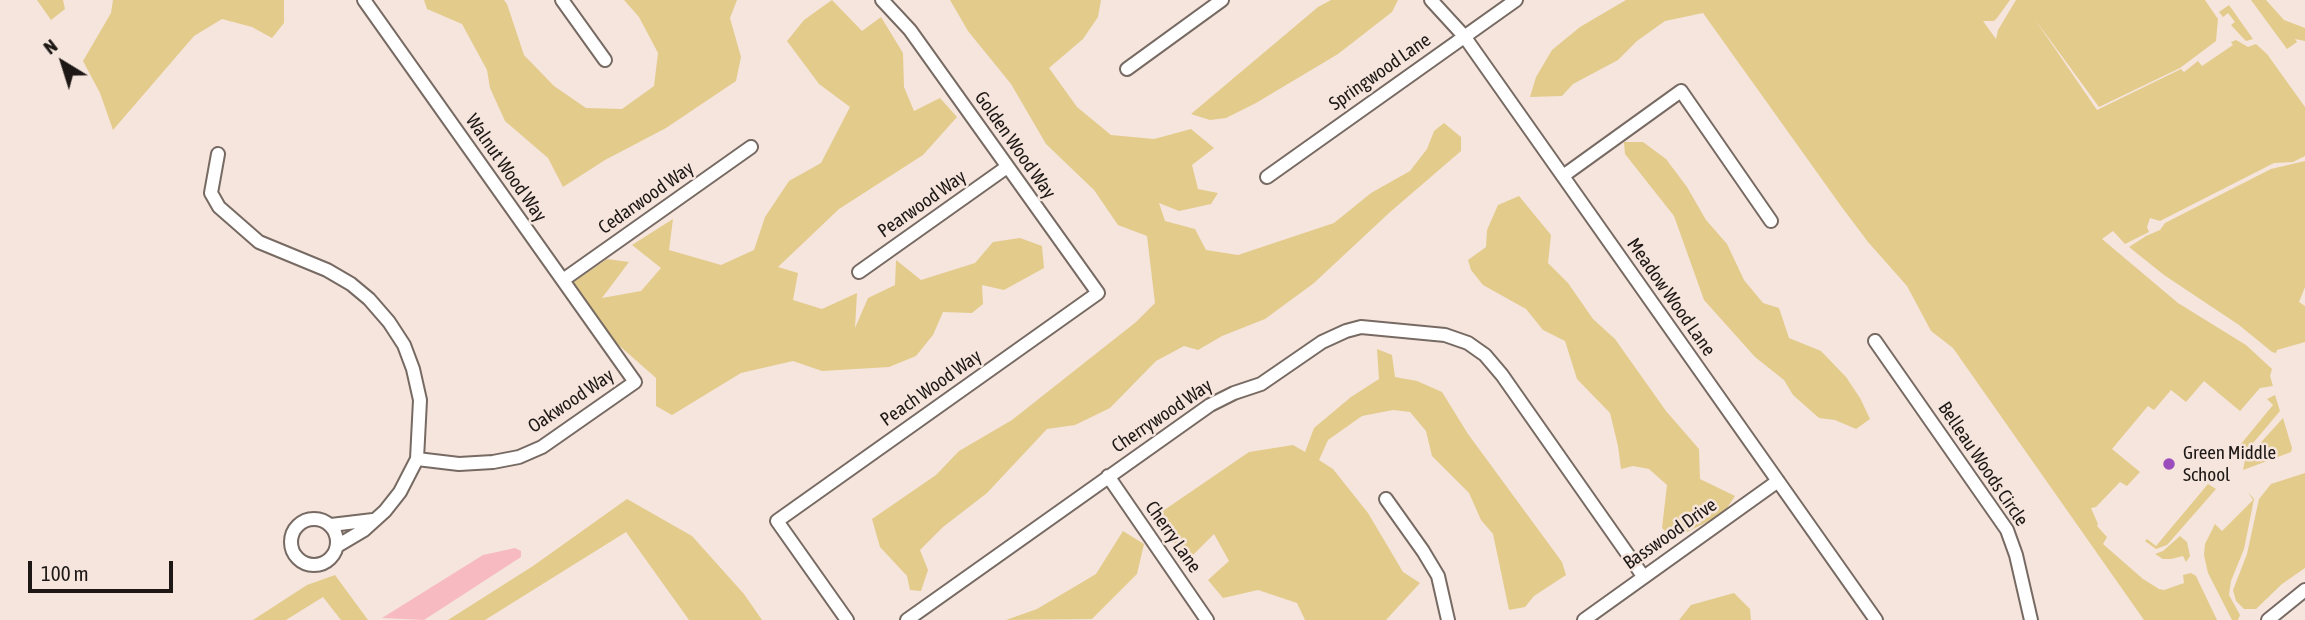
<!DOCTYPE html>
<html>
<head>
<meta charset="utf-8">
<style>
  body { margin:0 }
  #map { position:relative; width:2305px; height:620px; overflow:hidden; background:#f5e5dd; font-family:"Asap Condensed",sans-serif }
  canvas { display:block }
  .north { position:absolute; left:28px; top:28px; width:70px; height:70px; -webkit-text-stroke:5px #f5e5dd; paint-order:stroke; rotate:322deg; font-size:19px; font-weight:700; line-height:28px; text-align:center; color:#1d1815 }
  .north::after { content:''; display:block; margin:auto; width:24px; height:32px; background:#1d1815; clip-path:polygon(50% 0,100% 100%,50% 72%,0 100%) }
  .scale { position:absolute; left:28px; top:561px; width:145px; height:32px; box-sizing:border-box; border:4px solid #1d1815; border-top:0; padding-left:9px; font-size:21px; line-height:24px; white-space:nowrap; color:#1d1815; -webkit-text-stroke:5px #f5e5dd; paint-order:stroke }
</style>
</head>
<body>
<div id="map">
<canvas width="2305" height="620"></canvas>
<div class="north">N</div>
<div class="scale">100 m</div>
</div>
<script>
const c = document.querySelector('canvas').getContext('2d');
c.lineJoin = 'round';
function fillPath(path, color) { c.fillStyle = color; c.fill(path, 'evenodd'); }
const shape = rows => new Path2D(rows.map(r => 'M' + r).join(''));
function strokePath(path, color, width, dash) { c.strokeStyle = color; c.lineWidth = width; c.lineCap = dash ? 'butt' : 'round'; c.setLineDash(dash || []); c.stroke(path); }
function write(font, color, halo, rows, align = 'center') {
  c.font = font + ' "Asap Condensed",sans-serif'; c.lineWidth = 5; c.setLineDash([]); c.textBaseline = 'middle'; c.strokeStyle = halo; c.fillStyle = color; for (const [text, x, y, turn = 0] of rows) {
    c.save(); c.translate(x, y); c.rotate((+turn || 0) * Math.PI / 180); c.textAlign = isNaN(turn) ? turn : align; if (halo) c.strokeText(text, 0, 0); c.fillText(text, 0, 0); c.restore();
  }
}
fillPath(shape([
  [37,0,63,0,65,9,51,20],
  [113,0,284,0,284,23,272,38,252,27,222,19,194,36,113,130,100,93,83,61,111,13],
  [424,0,504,0,507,4,524,55,554,86,586,108,622,109,654,86,658,53,639,17,624,0,737,0,730,18,741,57,736,81,666,128,605,160,563,187,548,158,505,121,490,88,487,70,462,24,427,9],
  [832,0,862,31,881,17,903,53,904,87,914,111,940,98,957,117,923,155,839,209,778,267,798,273,793,300,822,309,857,293,855,328,868,298,895,285,896,260,921,280,975,263,993,242,1020,238,1042,246,1044,268,1004,290,982,285,983,304,972,313,943,312,933,335,916,356,889,367,822,371,793,361,741,373,672,415,656,406,656,378,614,341,572,283,607,259,629,262,602,298,641,291,661,268,632,245,673,219,669,250,721,265,754,250,765,217,789,181,821,163,850,107,819,84,787,41,804,20],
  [950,0,1101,0,1098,17,1083,39,1049,68,1077,107,1111,135,1154,139,1191,129,1214,148,1192,165,1198,189,1218,193,1211,204,1179,211,1159,203,1165,221,1195,229,1206,250,1238,255,1334,223,1371,193,1410,171,1427,149,1434,131,1444,123,1461,137,1461,151,1389,213,1314,283,1265,319,1222,336,1198,350,1184,346,1156,361,1110,408,1075,425,1047,429,987,493,943,527,920,550,928,570,921,591,910,590,907,576,880,547,872,519,936,475,959,451,1012,420,1136,322,1155,303,1147,236,1118,225,1094,190,1046,144,1011,84,968,31],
  [1331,0,1398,0,1392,12,1338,54,1256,103,1226,118,1210,120,1191,114,1318,7],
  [1626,0,2010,0,1997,18,1994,21,1983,21,1996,39,1998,30,2016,0,2205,0,2218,19,2216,41,2180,68,2099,107,2034,18,2097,110,2181,69,2184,72,2198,61,2202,66,2233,45,2231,42,2236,40,2248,47,2256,44,2267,54,2305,107,2305,156,2293,162,2274,163,2160,221,2150,218,2147,227,2149,232,2125,244,2113,231,2102,239,2178,303,2246,345,2272,369,2270,376,2273,386,2260,388,2240,411,2204,381,2186,402,2171,390,2154,410,2148,406,2112,449,2140,472,2127,486,2120,482,2096,507,2091,508,2098,524,2097,526,2107,537,2103,544,2143,579,2159,589,2164,590,2184,583,2183,575,2191,573,2196,576,2217,620,2144,620,1953,348,1931,331,1907,286,1868,242,1841,206,1703,13,1665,21,1637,41,1618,60,1573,84,1562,96,1530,97,1536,77,1552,50,1580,27],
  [2251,0,2266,0,2284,20,2305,28,2305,41,2295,39,2297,42,2287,49],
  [2229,5,2253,39,2246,41,2243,38,2231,25,2235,22,2228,13,2223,17,2219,12],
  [1624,142,1643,142,1666,159,1687,187,1706,220,1727,244,1744,280,1763,303,1779,308,1789,338,1821,351,1846,377,1860,398,1870,419,1856,429,1835,420,1819,418,1793,395,1784,380,1755,357,1704,300,1674,216,1625,154],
  [2305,161,2305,287,2299,302,2305,306,2305,342,2277,350,2276,353,2272,352,2239,325,2164,275,2129,247,2146,236,2160,230,2165,223,2271,169],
  [1519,196,1551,235,1548,263,1568,283,1593,319,1615,339,1666,411,1699,449,1700,479,1735,496,1723,514,1673,539,1662,528,1667,485,1649,469,1633,466,1621,469,1618,446,1610,413,1577,379,1565,341,1543,330,1526,309,1483,285,1471,270,1468,260,1486,247,1487,230,1498,205],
  [1377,349,1392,355,1395,377,1417,381,1442,392,1468,434,1562,562,1566,575,1534,596,1525,607,1509,610,1493,534,1481,520,1469,493,1432,456,1426,431,1410,412,1393,410,1362,416,1328,440,1319,460,1333,469,1368,513,1403,572,1420,583,1386,620,1305,620,1297,603,1258,590,1223,598,1208,580,1229,561,1214,534,1188,560,1154,517,1249,452,1293,445,1305,452,1314,428,1351,397,1379,379],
  [2275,395,2280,411,2243,455,2236,450,2273,405,2267,399],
  [2283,418,2292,448,2291,452,2243,470,2245,460],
  [2305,473,2305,568,2282,584,2256,609,2244,609,2236,601,2233,590,2247,554,2259,499,2271,484],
  [2208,484,2216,489,2167,545,2156,549,2145,541,2147,539,2156,546],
  [2248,492,2254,499,2244,549,2231,581,2229,595,2240,615,2238,620,2232,620,2208,573,2204,555,2205,544,2215,524,2222,531,2253,500],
  [627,499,692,536,744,594,762,620,689,620,626,532,485,620,448,620,533,566],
  [1123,531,1144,544,1137,574,1092,619,1006,620,1037,609,1096,574],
  [2180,536,2187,542,2190,556,2186,562,2183,556,2171,559,2163,559,2155,554,2163,551],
  [335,575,368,620,341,620,323,597,286,620,253,620,307,585],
  [1734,593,1750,609,1751,620,1679,620,1691,605]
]), '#e3cb8b');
fillPath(shape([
  [515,548,521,551,521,557,424,620,382,618,483,555]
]), '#f7bac0');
const minor = shape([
  [364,0,635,382,542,447,519,457,493,462,459,464,417,459],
  [562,0,605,60],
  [1431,0,1464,36,1876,620],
  [1127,69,1222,0],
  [218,154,211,193,219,207,259,242,327,270,351,284,369,299,389,322,404,345,413,369,420,400,417,459,400,492,385,511,364,530,337,546],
  [1563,176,1681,91,1771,221],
  [1267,177,1516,0],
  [859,272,1007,167],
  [563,280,751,147],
  [1875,341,2007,530,2016,555,2031,620],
  [1108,476,1207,620],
  [1386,499,1423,551,1438,576,1448,620],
  '291 542a23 23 0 1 1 46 0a23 23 0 1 1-46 0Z',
  [331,525,373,520],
  [847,620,777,521,1098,293,910,30,882,0],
  [907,620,1210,405,1234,393,1261,384,1322,342,1346,331,1361,327,1445,335,1468,343,1485,355,1502,375,1643,576],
  [1584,620,1778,481],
  [2268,620,2305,590]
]);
strokePath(minor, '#776a63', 16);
strokePath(minor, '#fff', 12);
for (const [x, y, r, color] of [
  [2169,464,7,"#9b4dbd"]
]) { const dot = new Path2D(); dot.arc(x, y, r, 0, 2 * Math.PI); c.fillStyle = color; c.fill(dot); strokePath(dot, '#f5e5dd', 2.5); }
write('19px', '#1d1815', '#f5e5dd', [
  ["Springwood Lane",1380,72,-35],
  ["Golden Wood Way",1015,145,55],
  ["Walnut Wood Way",506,168,55],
  ["Cedarwood Way",646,198,-35],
  ["Pearwood Way",922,204,-35],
  ["Meadow Wood Lane",1671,297,55],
  ["Peach Wood Way",931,388,-35],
  ["Oakwood Way",571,401,-34],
  ["Cherrywood Way",1162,416,-34],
  ["Belleau Woods Circle",1983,464,56],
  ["Basswood Drive",1670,534,-35],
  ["Cherry Lane",1173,537,55]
]);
write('19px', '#1d1815', '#f5e5dd', [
  ["Green Middle",2183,453],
  ["School",2183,475]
], 'left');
</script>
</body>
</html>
